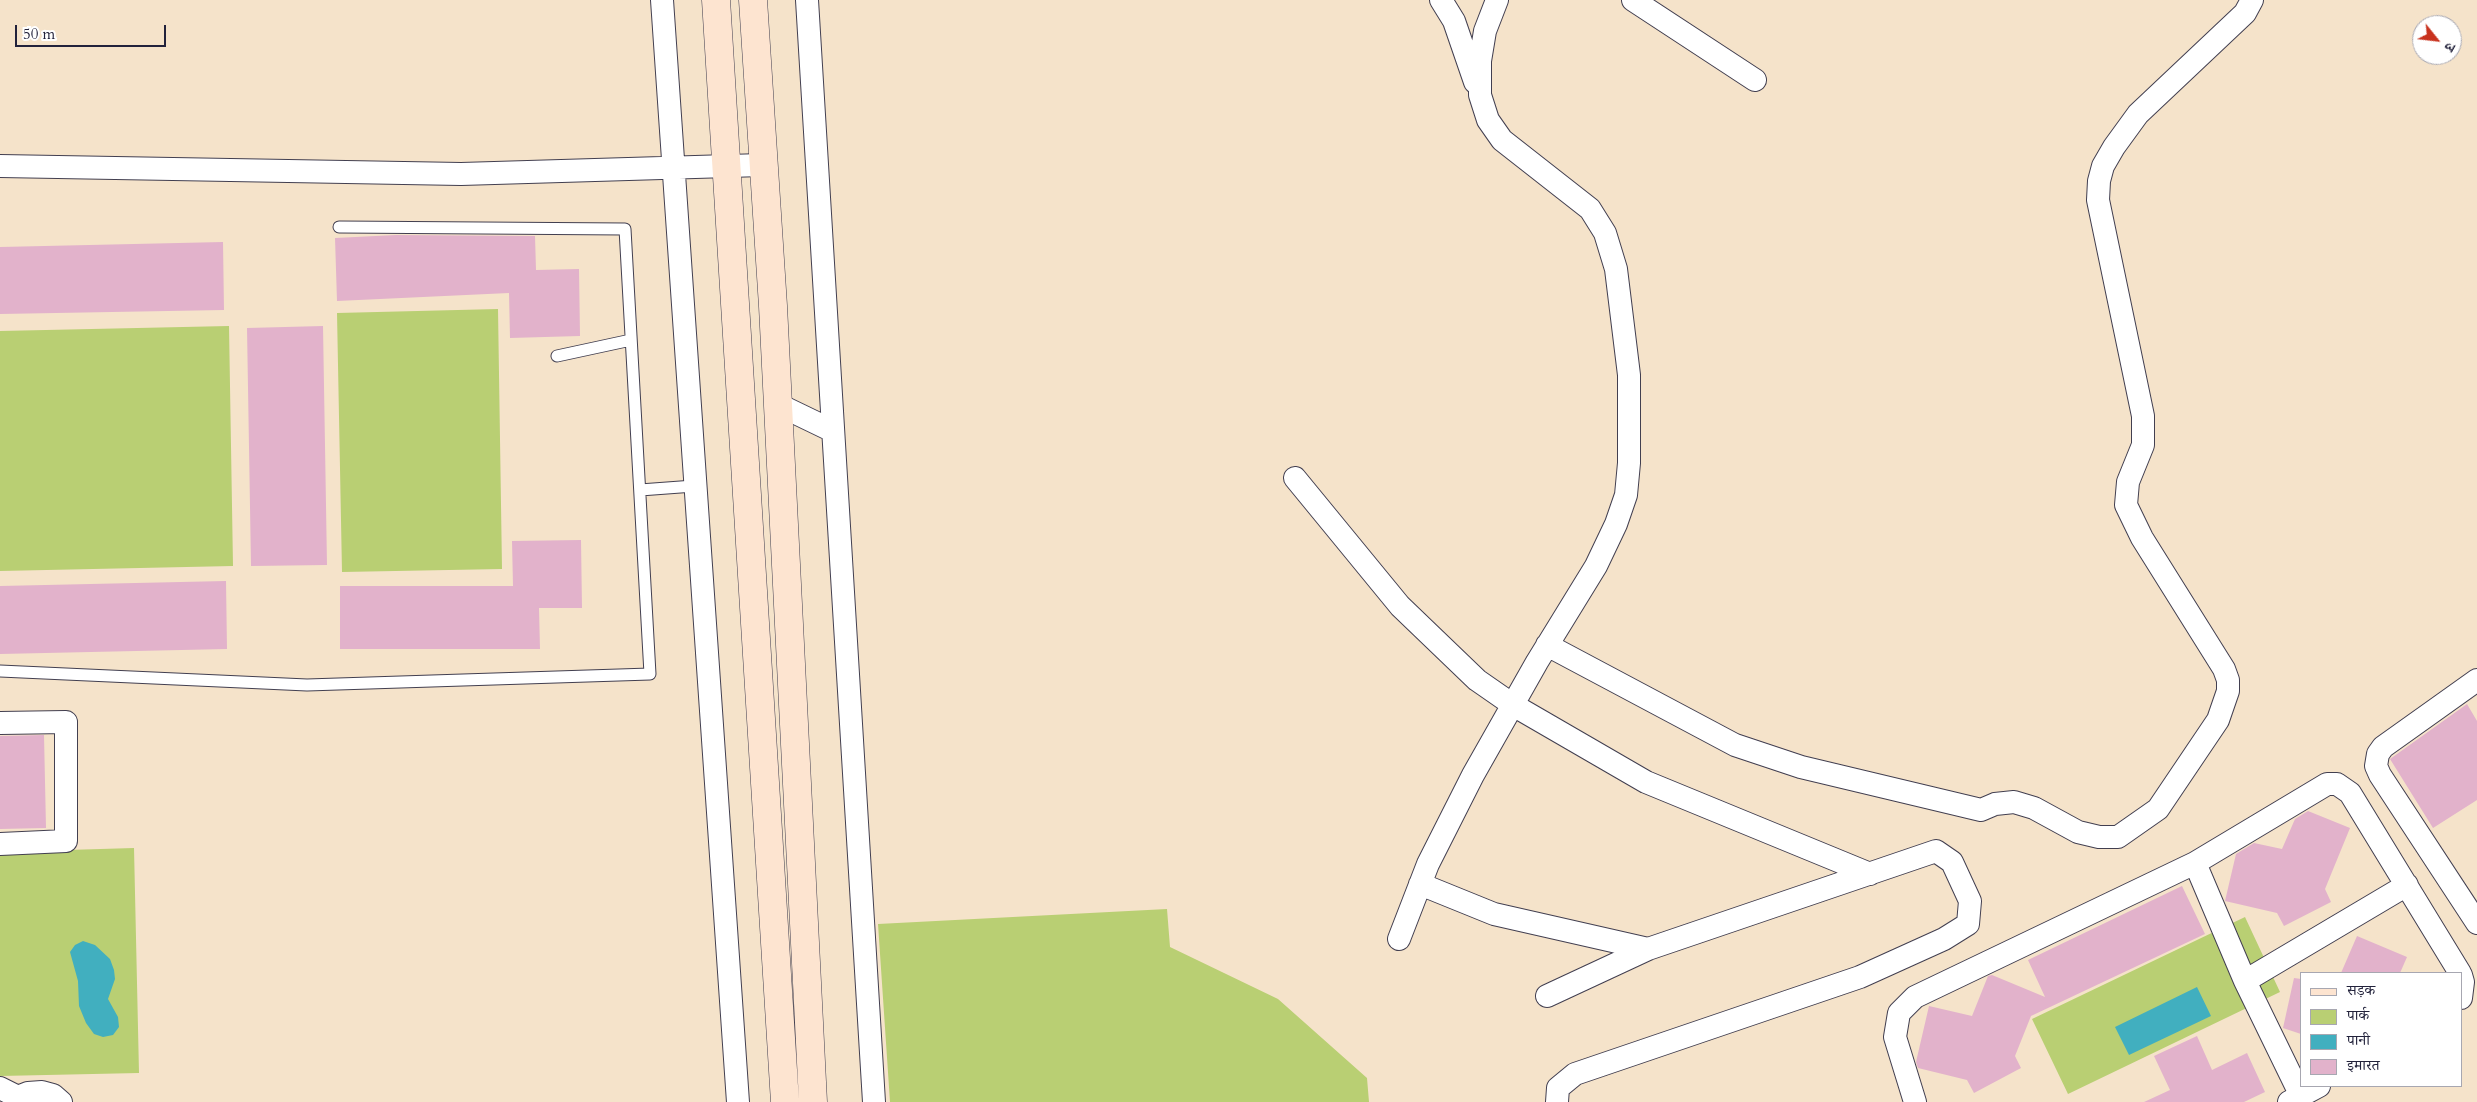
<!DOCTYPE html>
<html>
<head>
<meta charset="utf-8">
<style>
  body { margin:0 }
  #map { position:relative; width:2477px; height:1102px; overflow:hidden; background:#f5e3ca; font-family:Cardo,"Noto Serif Devanagari",serif }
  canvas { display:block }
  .legend { position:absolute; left:2300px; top:972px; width:162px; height:115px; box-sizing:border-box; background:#fff; border:1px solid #a7a7b1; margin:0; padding:6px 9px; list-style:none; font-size:15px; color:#22223b }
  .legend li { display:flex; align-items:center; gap:10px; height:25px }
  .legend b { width:25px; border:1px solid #a7a7b1 }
  .north { position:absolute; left:2412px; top:15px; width:50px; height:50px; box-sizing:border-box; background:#fff; border:1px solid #a7a7b1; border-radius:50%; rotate:119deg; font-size:14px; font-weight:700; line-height:20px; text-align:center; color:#22223b }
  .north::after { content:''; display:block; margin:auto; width:18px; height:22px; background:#c8321e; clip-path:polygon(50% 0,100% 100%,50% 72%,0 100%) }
  .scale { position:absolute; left:15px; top:25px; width:151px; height:22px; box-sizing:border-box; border:2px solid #22223b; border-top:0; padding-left:6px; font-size:15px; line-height:18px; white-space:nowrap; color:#22223b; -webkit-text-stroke:4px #fff; paint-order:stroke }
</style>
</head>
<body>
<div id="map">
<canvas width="2477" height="1102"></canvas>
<ul class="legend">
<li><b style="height:6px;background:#fde4d0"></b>सड़क</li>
<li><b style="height:14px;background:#b9cf73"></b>पार्क</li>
<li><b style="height:14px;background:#41afbf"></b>पानी</li>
<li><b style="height:14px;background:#e2b2cb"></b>इमारत</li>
</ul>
<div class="north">उ</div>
<div class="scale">50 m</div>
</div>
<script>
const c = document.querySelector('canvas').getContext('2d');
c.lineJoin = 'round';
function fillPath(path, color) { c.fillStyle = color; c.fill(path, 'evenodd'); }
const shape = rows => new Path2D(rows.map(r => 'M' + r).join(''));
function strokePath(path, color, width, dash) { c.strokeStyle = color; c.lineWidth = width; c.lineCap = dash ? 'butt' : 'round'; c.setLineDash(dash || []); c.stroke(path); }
fillPath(shape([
  [498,309,502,569,342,572,337,313],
  [229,326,233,566,0,571,0,331],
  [134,848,139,1073,0,1076,0,852],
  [1167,909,1170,947,1278,999,1367,1078,1369,1102,890,1102,878,924],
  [2245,917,2280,992,2068,1094,2032,1019]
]), '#b9cf73');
fillPath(shape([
  [83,941,95,945,110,959,114,970,115,979,108,999,118,1017,119,1027,113,1035,103,1037,94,1034,86,1023,79,1006,78,981,70,952,75,945],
  [2197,987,2211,1016,2129,1055,2115,1027]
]), '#41afbf');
fillPath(shape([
  [396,235,535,236,536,270,579,269,580,336,510,338,509,293,337,301,335,238],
  [223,242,224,310,0,314,0,247],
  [323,326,327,565,251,566,247,328],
  [581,540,582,608,539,608,540,649,340,649,340,586,513,586,512,541],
  [226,581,227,649,0,654,0,586],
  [2467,704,2477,721,2477,800,2433,828,2390,759],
  [44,735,46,828,0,829,0,736],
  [2308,811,2350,828,2325,889,2331,902,2284,926,2277,913,2225,901,2236,854,2254,843,2282,849,2295,819],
  [2182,886,2205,934,2031,1016,2015,1056,2021,1068,1974,1093,1967,1080,1918,1068,1916,1062,1929,1006,1972,1016,1988,976,1992,975,2045,997,2028,960],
  [2357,936,2407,957,2400,973,2341,973],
  [2294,978,2301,979,2301,1034,2283,1028],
  [2197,1036,2212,1070,2247,1053,2265,1092,2244,1102,2144,1102,2170,1090,2154,1056]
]), '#e2b2cb');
const lane = shape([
  [557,356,631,340],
  [640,490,694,486],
  [0,671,307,685,650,674,625,229,339,227]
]);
const street = shape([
  [662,0,738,1102],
  [807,0,874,1102],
  [1441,0,1454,21,1475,82],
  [1633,0,1755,80],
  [0,166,461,174,762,165],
  [777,404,833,431],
  [1295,478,1400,606,1477,680,1513,705,1646,782,1870,874],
  [1547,645,1735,745,1801,767,1981,810,1995,804,2014,802,2034,808,2078,832,2099,837,2118,837,2158,809,2218,720,2228,691,2228,680,2224,669,2142,538,2126,505,2128,482,2143,445,2143,416,2098,200,2099,181,2103,166,2114,147,2138,114,2245,13,2252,0],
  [2477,680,2383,747,2378,754,2376,766,2380,775,2477,923],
  [0,723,66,722,66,841,0,844],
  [2195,863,2245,981,2407,885],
  [1420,884,1494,914,1648,949],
  [1399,939,1428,864,1473,775,1537,662,1596,566,1616,524,1626,495,1629,463,1629,375,1616,269,1605,233,1590,209,1502,140,1488,120,1480,95,1480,61,1485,31,1497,0],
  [2461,975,2463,982,2461,998],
  [2245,981,2301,1096],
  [1547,996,1648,949,1936,851,1952,862,1970,901,1968,924,1944,939,1860,977,1575,1074,1558,1088,1557,1102],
  [0,1088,18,1097],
  [14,1102,18,1097,28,1093,42,1092,53,1095,61,1102],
  [1915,1102,1895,1037,1899,1013,1915,997,2195,863,2327,784,2337,784,2350,793,2460,973],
  [2289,1102,2319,1086]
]);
const secondary = shape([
  [716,0,785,1102],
  [753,0,773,306,813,1102]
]);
strokePath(lane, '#423f50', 13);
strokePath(street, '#423f50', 24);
strokePath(secondary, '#423f50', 29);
strokePath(lane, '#fff', 11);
strokePath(street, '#fff', 22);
strokePath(secondary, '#fde4d0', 28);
</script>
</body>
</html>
